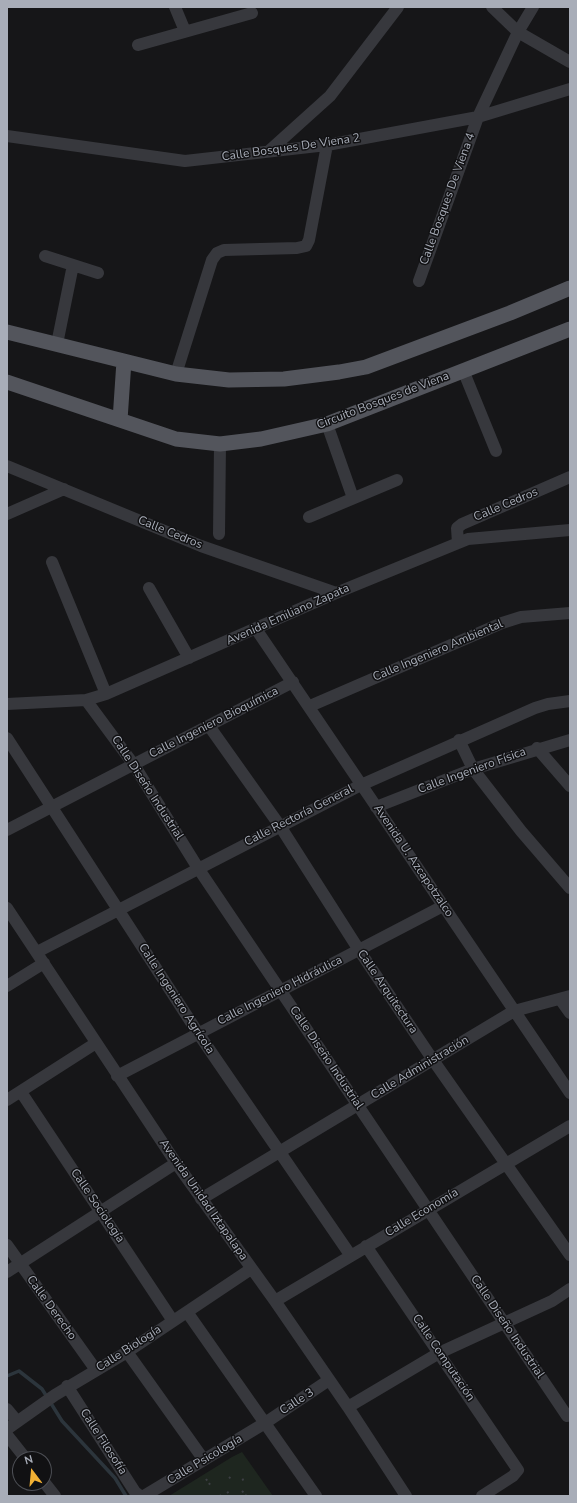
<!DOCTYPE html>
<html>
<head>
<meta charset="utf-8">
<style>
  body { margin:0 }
  #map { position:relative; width:577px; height:1503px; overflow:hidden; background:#161618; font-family:"Nunito Sans",sans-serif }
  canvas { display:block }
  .frame { position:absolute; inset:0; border:8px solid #a8adb8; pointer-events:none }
  .north { position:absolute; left:12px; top:1451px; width:40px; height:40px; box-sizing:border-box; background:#111113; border:1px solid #4d4f55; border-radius:50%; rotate:344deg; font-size:11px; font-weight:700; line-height:16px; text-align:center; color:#a8adb8 }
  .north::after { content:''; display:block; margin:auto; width:14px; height:18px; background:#f2b134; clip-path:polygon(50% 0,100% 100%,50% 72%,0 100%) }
</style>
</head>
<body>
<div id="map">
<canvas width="577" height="1503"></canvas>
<div class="frame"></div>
<div class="north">N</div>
</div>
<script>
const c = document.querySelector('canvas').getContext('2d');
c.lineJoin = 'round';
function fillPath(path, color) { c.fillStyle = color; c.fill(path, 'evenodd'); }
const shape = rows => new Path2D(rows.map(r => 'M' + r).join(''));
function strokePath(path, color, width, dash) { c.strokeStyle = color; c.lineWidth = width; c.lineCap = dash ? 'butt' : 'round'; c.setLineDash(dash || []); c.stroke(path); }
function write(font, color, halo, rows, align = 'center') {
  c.font = font + ' "Nunito Sans",sans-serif'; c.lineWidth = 3; c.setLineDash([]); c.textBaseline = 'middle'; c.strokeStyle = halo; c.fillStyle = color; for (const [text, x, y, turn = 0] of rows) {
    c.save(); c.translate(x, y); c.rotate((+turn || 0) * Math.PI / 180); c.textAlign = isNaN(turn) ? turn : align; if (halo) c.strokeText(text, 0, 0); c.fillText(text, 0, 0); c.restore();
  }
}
fillPath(shape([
  [242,1452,273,1496,169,1496,232,1457]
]), '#1e261f');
strokePath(shape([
  [7,1376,19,1371,42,1389,62,1421,115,1478,126,1496]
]), '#2c353c', 3.5);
strokePath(shape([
  [229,1477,232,1480],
  [206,1479,211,1486],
  [242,1480,246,1478],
  [242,1491,246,1495],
  [227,1493,231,1490],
  [220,1496,221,1495]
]), '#3d3f44', 2, [2, 3]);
strokePath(shape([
  [175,7,185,31],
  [492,7,518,32,570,62],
  [138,45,252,13],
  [7,136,185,161,327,145,478,117,570,89],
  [269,151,330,96,398,7],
  [45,256,98,273],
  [419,281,478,117,518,32,533,7],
  [57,344,73,265],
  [463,370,496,451],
  [176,374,212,260,217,253,224,250,297,248,306,246,309,240,327,145],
  [327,424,353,498],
  [7,466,201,546,336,593],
  [7,514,64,489],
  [309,517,397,480],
  [219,534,220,444],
  [458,543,457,528,462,524,570,477],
  [52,562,106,694],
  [149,588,189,658],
  [256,629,570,1093],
  [86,700,134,765,198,868,567,1416],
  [7,704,86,700,106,694,336,593,468,539,570,530],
  [310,706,502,623,521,617,570,613],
  [209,726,280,826,359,950,433,1060,570,1255],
  [7,738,198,1033,351,1256],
  [459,740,473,769,521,831,570,888],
  [537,748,570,786],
  [376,807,473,769,570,740],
  [7,830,293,682],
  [7,908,176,1163,275,1301,348,1407,406,1496],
  [37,952,361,785,535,708,548,704,570,701],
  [7,986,44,963],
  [560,999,570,1013],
  [117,1076,443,906],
  [21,1092,173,1321],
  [7,1100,96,1043],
  [201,1199,514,1011,570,996],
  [7,1245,96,1370],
  [366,1246,518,1470,513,1476,482,1496],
  [7,1272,176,1163],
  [275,1301,570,1126],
  [187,1312,316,1496],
  [127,1352,204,1460],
  [67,1386,135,1492,140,1496],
  [348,1407,439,1353,552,1301,570,1289],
  [7,1409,17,1421],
  [7,1429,55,1395,127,1352,251,1269],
  [7,1435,26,1459],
  [44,1482,55,1496],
  [144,1496,265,1423,329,1380]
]), '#37383d', 12);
strokePath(shape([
  [7,332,176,374,229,380,284,379,339,372,366,367,510,313,570,288],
  [7,382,176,439,220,444,261,439,327,424,570,329],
  [120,420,124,361]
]), '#53555c', 15);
write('12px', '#a8adb8', '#111113', [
  ["Calle Bosques De Viena 2",291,148,-8],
  ["Calle Bosques De Viena 4",448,199,-70],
  ["Circuito Bosques de Viena",383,401,-21],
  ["Calle Cedros",506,505,-23],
  ["Calle Cedros",170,533,22],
  ["Avenida Emiliano Zapata",288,615,-24],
  ["Calle Ingeniero Ambiental",438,651,-23],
  ["Calle Ingeniero Bioquímica",214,723,-27],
  ["Calle Ingeniero Física",472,771,-20],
  ["Calle Diseño Industrial",147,788,57],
  ["Calle Rectoría General",299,816,-27],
  ["Avenida U. Azcapotzalco",413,861,56],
  ["Calle Ingeniero Hidráulica",280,991,-27],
  ["Calle Arquitectura",387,992,56],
  ["Calle Ingeniero Agrícola",176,999,57],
  ["Calle Diseño Industrial",326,1058,56],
  ["Calle Administración",420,1068,-31],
  ["Avenida Unidad Iztapalapa",203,1200,55],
  ["Calle Sociología",97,1206,56],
  ["Calle Economía",422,1213,-31],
  ["Calle Derecho",51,1308,54],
  ["Calle Diseño Industrial",507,1327,56],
  ["Calle Biología",129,1349,-33],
  ["Calle Computación",443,1358,56],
  ["Calle 3",297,1402,-33],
  ["Calle Filosofía",103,1442,57],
  ["Calle Psicología",205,1460,-31]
]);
</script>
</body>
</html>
